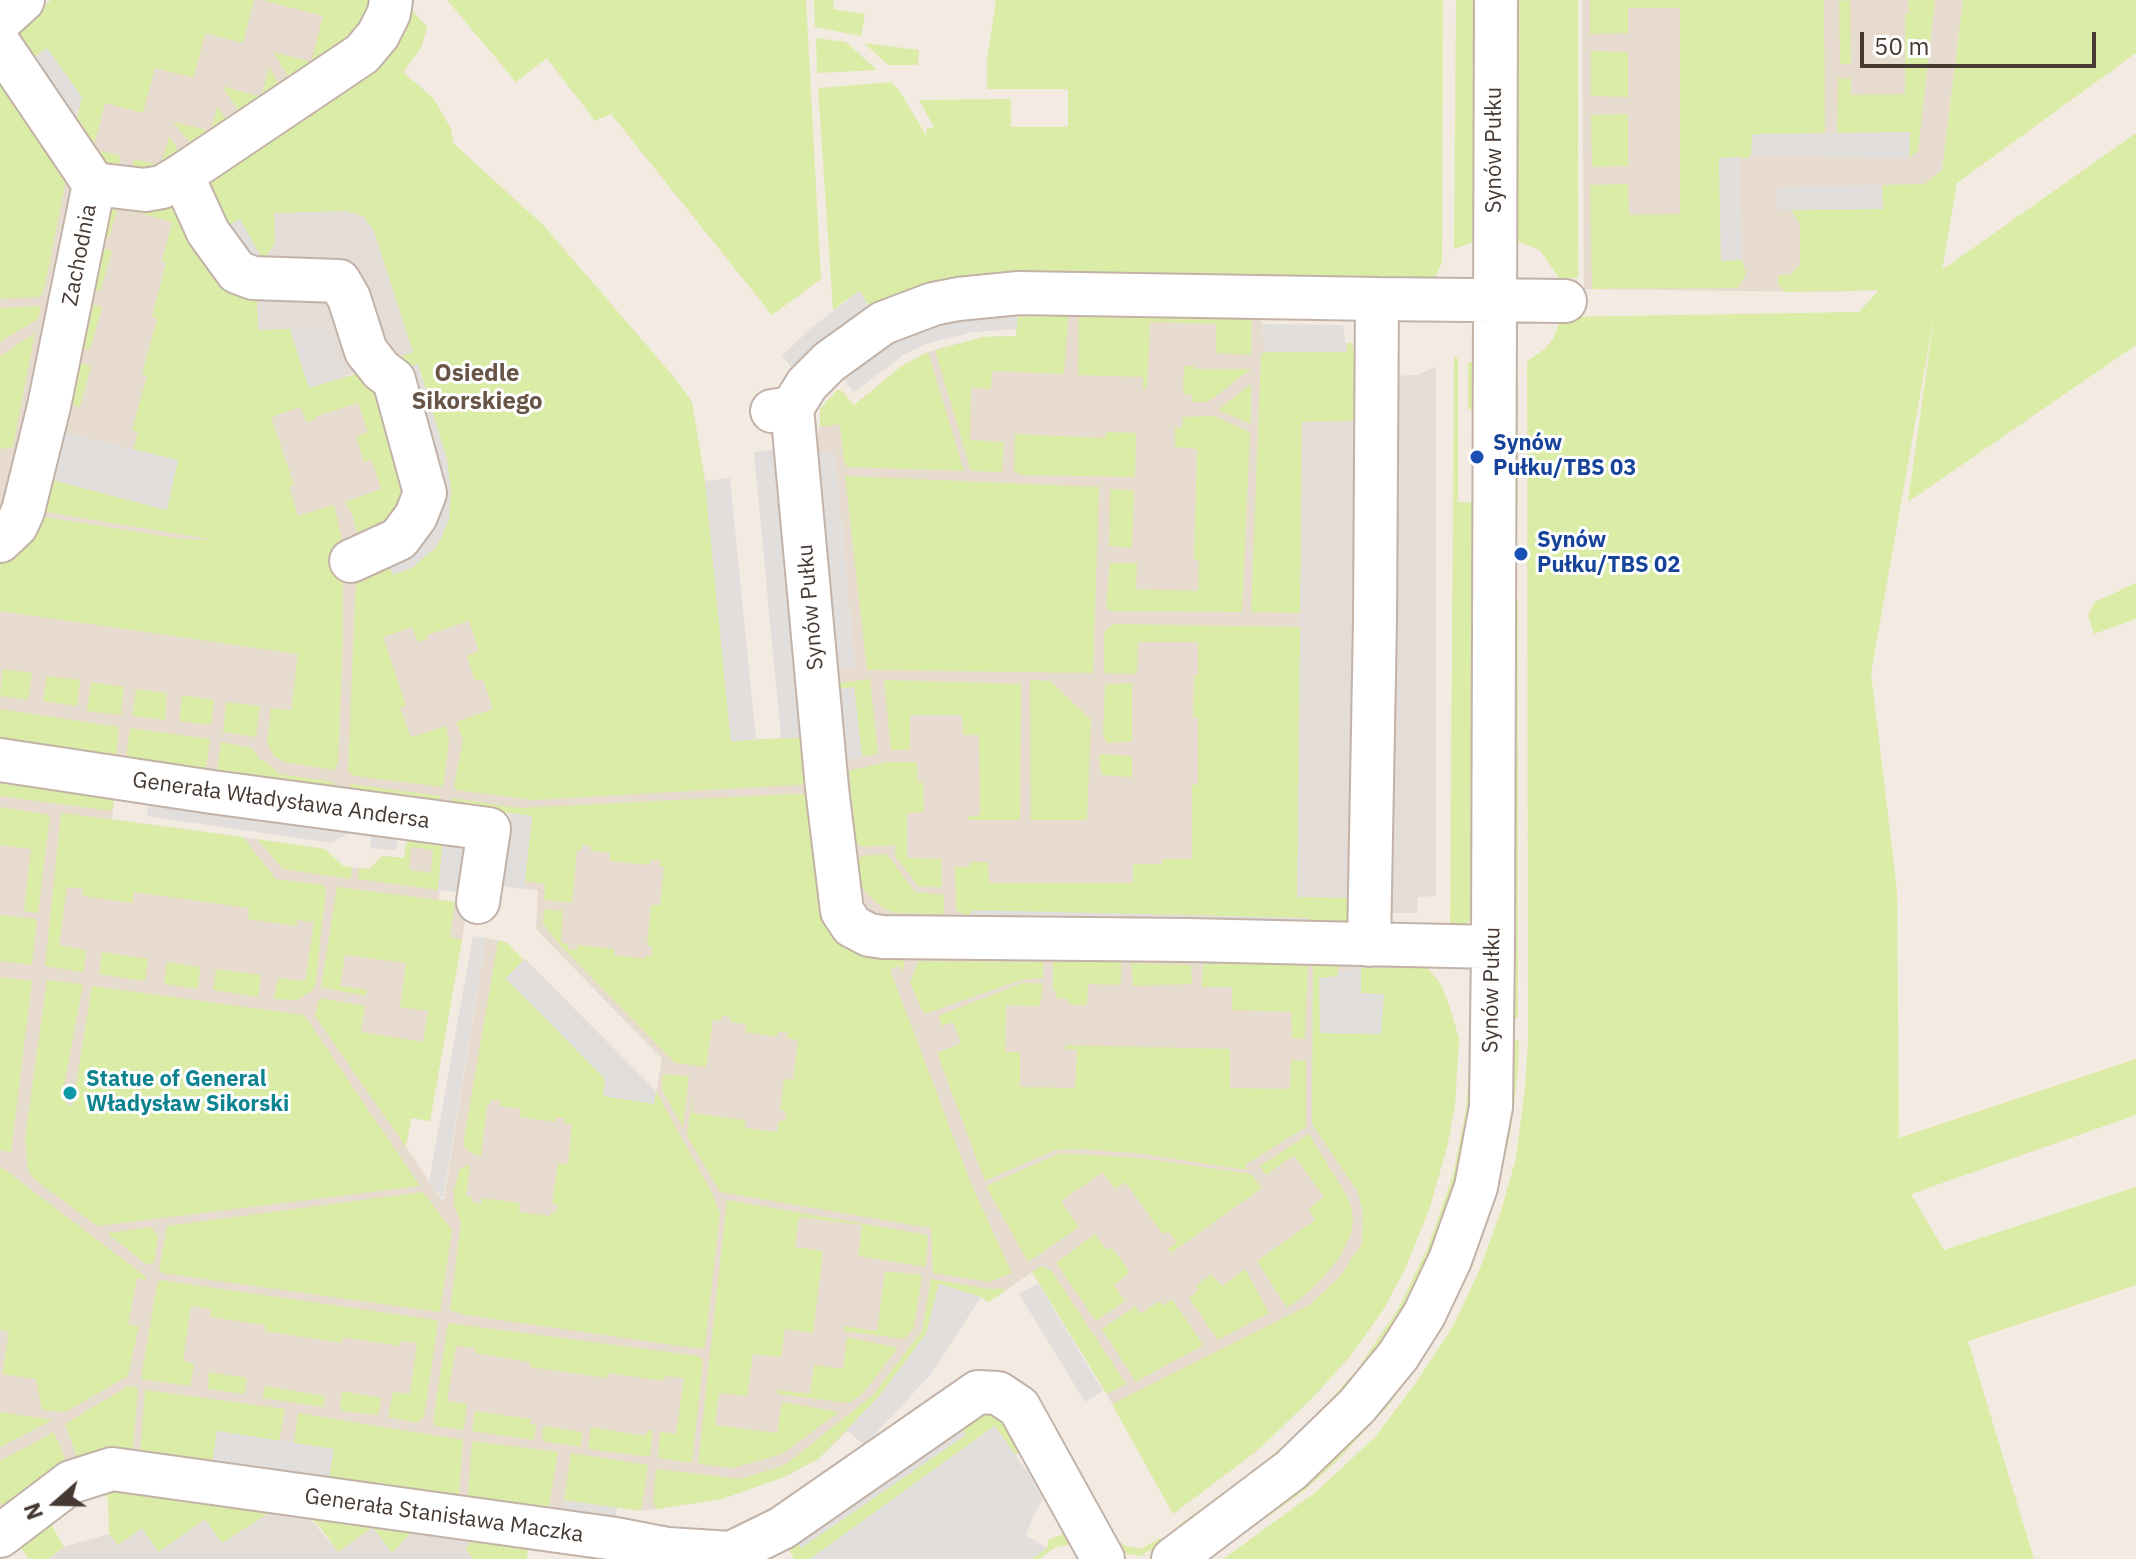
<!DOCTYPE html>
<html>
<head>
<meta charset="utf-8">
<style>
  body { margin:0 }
  #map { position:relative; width:2136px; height:1559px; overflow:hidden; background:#f3eae2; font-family:"IBM Plex Sans",sans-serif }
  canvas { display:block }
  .north { position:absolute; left:16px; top:1463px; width:80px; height:80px; -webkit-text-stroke:6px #fff; paint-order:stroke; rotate:250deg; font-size:22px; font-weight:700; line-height:32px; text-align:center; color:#453932 }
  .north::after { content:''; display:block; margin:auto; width:28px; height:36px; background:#453932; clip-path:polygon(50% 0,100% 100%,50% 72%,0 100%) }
  .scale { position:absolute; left:1860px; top:32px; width:236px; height:36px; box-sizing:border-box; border:4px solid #453932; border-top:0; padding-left:10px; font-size:24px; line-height:28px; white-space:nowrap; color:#453932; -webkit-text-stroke:6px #fff; paint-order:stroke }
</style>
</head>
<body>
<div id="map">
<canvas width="2136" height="1559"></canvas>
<div class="north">N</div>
<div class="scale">50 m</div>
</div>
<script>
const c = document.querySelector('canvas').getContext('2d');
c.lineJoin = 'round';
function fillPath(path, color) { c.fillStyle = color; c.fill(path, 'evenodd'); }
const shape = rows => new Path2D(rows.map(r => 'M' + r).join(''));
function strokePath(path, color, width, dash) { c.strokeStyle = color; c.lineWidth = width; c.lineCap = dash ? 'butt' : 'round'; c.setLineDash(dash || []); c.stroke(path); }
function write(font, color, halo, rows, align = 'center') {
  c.font = font + ' "IBM Plex Sans",sans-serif'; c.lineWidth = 6; c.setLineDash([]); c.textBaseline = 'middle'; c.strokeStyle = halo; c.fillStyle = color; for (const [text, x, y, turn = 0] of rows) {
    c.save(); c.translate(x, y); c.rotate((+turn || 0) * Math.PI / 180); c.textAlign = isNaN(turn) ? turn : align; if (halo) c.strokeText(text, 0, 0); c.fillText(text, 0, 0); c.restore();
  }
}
fillPath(shape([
  [51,0,375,0,364,31,165,177,103,168,21,27],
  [401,0,427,27,421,48,403,72,434,99,451,129,453,143,544,226,673,376,692,402,705,481,731,741,805,737,801,686,807,685,815,784,813,793,828,917,836,932,857,947,930,952,1049,951,1428,968,1441,985,1459,1038,1455,1105,1447,1147,1429,1210,1405,1269,1383,1310,1351,1355,1316,1394,1258,1450,1173,1514,1107,1394,1032,1272,989,1302,981,1297,939,1284,926,1334,879,1396,847,1431,818,1459,784,1477,722,1499,641,1511,565,1500,562,1518,458,1506,328,1483,333,1449,218,1431,212,1465,140,1456,132,1459,111,1453,79,1464,0,1516,0,772,112,787,115,792,112,819,325,849,343,866,359,868,369,869,382,856,404,858,406,843,411,838,443,842,439,900,468,904,430,1121,411,1118,406,1147,441,1199,444,1199,486,938,506,942,524,960,506,979,605,1079,603,1096,654,1104,662,1059,536,929,538,890,524,889,532,816,0,741,0,556,27,531,38,490,45,479,166,510,178,461,52,429,91,231,96,211,106,201,114,199,178,208,204,250,228,279,244,294,257,300,258,330,290,329,309,388,359,373,378,376,393,393,417,488,413,507,393,536,360,546,365,562,386,556,393,575,404,573,435,548,443,535,449,520,451,491,447,459,418,365,398,370,385,362,413,352,374,231,363,216,346,211,275,213,275,243,267,255,270,265,250,270,248,268,262,259,240,220,225,228,217,228,199,195,200,186,205,179,366,71,391,36],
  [1582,0,1963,0,1942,170,1880,290,1819,292,1584,289],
  [0,54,76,173,12,501,0,525],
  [1023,304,1252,308,1261,316,1264,352,1347,352,1346,343,1352,343,1362,396,1352,421,1302,422,1297,897,1353,898,1354,918,1347,929,1323,930,1307,918,972,910,964,924,905,925,882,921,869,913,852,890,836,760,862,756,855,688,833,690,830,669,855,667,835,452,811,454,820,427,820,409,837,390,842,391,854,405,903,365,928,352,984,337,1016,336,1018,308]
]), '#e7dbcf');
fillPath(shape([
  [346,211,363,216,374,231,413,353,309,388,258,330,257,300,270,267,267,255,275,243,274,213],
  [1436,367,1436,896,1418,897,1417,913,1385,913,1297,897,1302,422,1352,420,1362,396,1392,376,1417,375],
  [280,1506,307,1515,338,1552,373,1527,416,1527,474,1536,466,1549,473,1559,48,1559,64,1547,109,1534,118,1545,142,1528,159,1551,205,1519]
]), '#e4dcd7');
fillPath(shape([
  [51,0,254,0,243,43,205,33,194,78,155,68,143,113,105,103,93,149,121,156,116,172,103,168,73,135,81,97,47,49,26,63,17,36,21,27],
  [262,0,375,0,364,31,296,88,273,52,311,62,323,16],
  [403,0,427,27,421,48,403,72,434,99,451,129,453,143,544,226,673,376,692,402,705,481,731,741,805,737,815,784,533,800,456,790,454,786,463,740,456,722,493,709,483,679,475,681,467,656,479,651,469,621,427,635,428,639,418,642,412,627,383,637,406,705,400,708,411,737,446,726,449,743,443,787,354,776,348,771,356,577,435,548,443,535,432,412,418,365,398,370,385,362,413,352,374,231,363,216,346,211,274,213,275,243,267,255,270,265,250,270,240,220,225,228,200,186],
  [447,0,806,0,821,279,772,315,611,114,595,121,547,58,516,82],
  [814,0,834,0,833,9,865,14,861,36,815,27],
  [996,0,1443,0,1442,262,1431,288,875,308,868,304,859,291,833,310,818,88,891,82,899,90,926,135,927,128,934,127,919,100,1011,99,1011,127,1068,127,1068,89,987,89,987,60],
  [1456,0,1480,0,1480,240,1454,249],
  [1515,0,1578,0,1578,278,1559,278,1540,250,1515,240],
  [1590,0,1824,0,1825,134,1752,135,1752,153,1748,158,1719,158,1721,260,1742,260,1746,274,1738,288,1592,289,1590,185,1628,184,1629,215,1680,214,1680,8,1628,8,1628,33,1590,34],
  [1850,0,1851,64,1840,64,1839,1],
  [1908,0,1935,0,1918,151,1909,158,1910,132,1837,134,1838,78,1851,79,1851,95,1905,94,1905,14,1909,14],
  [1963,0,2136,0,2136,53,1957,183,1942,270,2136,133,2136,345,1908,502,1935,310,1871,673,1897,890,1899,1138,2136,1059,2136,1115,1911,1194,1944,1250,2136,1187,2136,1285,1968,1341,2034,1559,1223,1559,1317,1491,1375,1437,1415,1384,1453,1326,1479,1271,1501,1211,1516,1158,1525,1088,1528,1041,1527,361,1545,349,1554,337,1561,317,1859,312,1879,290,1785,292,1778,283,1778,275,1790,275,1800,265,1800,224,1791,210,1882,209,1882,185,1925,184,1942,170],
  [816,38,846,42,877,70,817,73],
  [864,43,919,50,918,65,888,65],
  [1591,51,1628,52,1628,97,1591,96],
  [269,67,285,95,245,120,222,86,261,97],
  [0,75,67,175,48,271,43,293,40,297,0,299],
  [217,107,233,129,199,153,173,122,211,131],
  [1628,114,1628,166,1592,167,1591,115],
  [169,136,186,162,130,176,134,159,161,166],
  [114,199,178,208,244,294,257,300,258,330,290,329,309,388,359,373,378,376,413,507,359,546,353,516,345,502,381,489,372,460,364,462,356,436,368,432,358,403,316,416,317,419,306,422,301,407,271,417,294,485,289,487,298,516,334,505,343,544,343,638,338,763,334,770,284,762,274,756,267,743,271,708,291,710,298,654,0,611,0,556,33,515,182,539,215,540,34,510,45,478,166,510,178,461,133,451,138,432,132,430,147,376,142,374,157,319,152,317,166,263,162,261,172,222,118,207,109,238,91,231],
  [90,244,112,251,100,291,79,288],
  [79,301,102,307,90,350,70,344],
  [1079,304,1252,308,1251,355,1216,353,1216,324,1150,322,1147,389,1143,389,1143,377,1078,375],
  [1069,305,1064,374,992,371,991,389,971,388,970,440,1004,442,1002,472,971,471,935,350,984,337,1016,336,1018,308],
  [41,306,38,319,0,342,0,308],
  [35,333,13,447,0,449,0,356],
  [1346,343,1352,343,1362,396,1352,421,1302,422,1300,613,1251,612,1261,355,1264,352,1347,352],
  [928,352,964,471,848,467,844,462,840,424,820,427,820,409,837,390,842,391,854,405,903,365],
  [1454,356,1458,359,1458,502,1478,503,1473,919,1464,925,1450,928],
  [67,358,91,366,80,407,58,399],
  [1468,362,1479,364,1479,409,1468,409],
  [1518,364,1518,504,1512,504,1513,365],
  [1184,366,1194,366,1194,369,1251,369,1208,402,1192,402,1192,395,1183,394],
  [1251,384,1251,424,1218,410],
  [1214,416,1250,432,1242,612,1110,611,1106,606,1110,563,1137,563,1136,589,1198,591,1199,560,1194,560,1197,449,1175,447,1175,428,1182,428,1183,417],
  [1106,432,1136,433,1135,477,1021,475,1014,471,1015,434,1105,438],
  [845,476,1099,487,1093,673,867,670],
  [1110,489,1134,490,1132,548,1109,546],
  [2136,583,2136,619,2094,634,2088,615,2095,602],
  [1513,600,1518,600,1518,1018,1514,1018],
  [1114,624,1300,627,1297,897,1353,898,1352,924,968,917,956,910,955,867,969,867,970,862,988,862,989,883,1133,883,1133,864,1162,864,1162,859,1192,859,1192,785,1198,784,1198,717,1193,717,1194,675,1198,675,1198,642,1138,642,1137,674,1104,673,1104,632],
  [3,669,32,673,28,700,0,696],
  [47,676,80,680,77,706,43,701],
  [870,679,878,754,862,757,854,687,833,690,833,684],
  [884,680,1021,684,1020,820,968,820,969,816,980,815,979,735,963,735,962,715,910,715,910,750,891,750],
  [1030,680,1050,681,1091,720,1087,820,1031,820],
  [91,682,124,687,121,715,87,711],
  [1132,683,1132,741,1108,743,1103,737,1105,684],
  [136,689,167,693,165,720,132,716],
  [182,695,214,700,211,725,179,721],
  [226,702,260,706,256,737,223,732],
  [0,709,119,727,116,756,0,741],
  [130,728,210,739,206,769,126,758],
  [221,742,252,748,260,760,267,762,279,774,334,782,333,787,217,770],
  [1101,754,1132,756,1132,777,1101,775,1099,756],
  [887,762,917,762,918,782,923,783,924,812,907,813,907,858,941,859,942,887,919,887,895,856,895,845,862,847,856,842,849,771],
  [0,772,115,792,112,811,0,796],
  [351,784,440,796,440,803,350,791],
  [813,793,828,917,906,950,903,972,898,965,890,970,972,1186,1012,1273,990,1282,933,1273,931,1228,720,1192,687,1136,693,1092,692,1113,745,1120,745,1128,777,1132,779,1121,785,1121,786,1111,780,1110,784,1079,793,1080,798,1040,787,1038,788,1033,778,1031,777,1037,745,1032,746,1024,730,1022,731,1017,722,1016,721,1021,713,1020,706,1067,675,1063,556,941,543,923,544,909,563,911,561,942,568,944,568,949,577,950,577,945,614,949,614,955,645,959,646,955,651,956,652,947,647,946,651,905,660,905,664,867,659,866,660,861,651,860,650,865,610,861,610,853,591,851,591,846,582,845,582,850,577,850,572,903,544,900,545,884,525,881,532,816,451,805,452,798,520,808],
  [0,807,50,815,38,913,24,911,31,849,0,845],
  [63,813,243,837,276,879,323,885,326,889,315,988,298,1000,274,999,278,978,305,981,314,922,297,920,297,926,248,919,249,908,134,892,132,903,83,896,83,889,67,887,59,945,86,950,84,970,82,972,45,966,61,814],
  [411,838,443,842,438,890,358,879,359,868,369,869,382,856,404,858,406,843],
  [411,847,433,850,431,873,409,870],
  [257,839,325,849,343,866,352,867,351,879,283,869],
  [887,854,915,892,944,895,944,914,895,913,883,908,865,892,860,883,858,861,862,856],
  [337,887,455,902,450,937,462,940,430,1121,411,1118,406,1147,315,1016,319,998,365,1006,361,1032,423,1042,428,1011,400,1007,406,963,345,955,340,986,367,990,366,996,321,987],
  [0,915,37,919,32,965,0,961],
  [498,941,506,942,524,960,506,979,605,1079,653,1104,656,1091,712,1193,720,1213,705,1346,701,1349,466,1315,450,1310,461,1223,454,1205,454,1190,460,1169,466,1165,470,1166,466,1196,472,1197,472,1202,481,1204,482,1198,520,1203,519,1212,550,1216,551,1213,556,1213,558,1205,552,1203,558,1163,568,1164,572,1124,564,1123,564,1118,556,1117,555,1122,520,1117,520,1109,500,1106,500,1101,491,1100,490,1105,487,1105,481,1156,472,1154,463,1145],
  [102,952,148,959,145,981,99,974],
  [918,961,1043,962,1043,978,1021,980,924,1014,910,983],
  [167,962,200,967,198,989,164,984],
  [1053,962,1121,962,1121,982,1118,985,1088,984,1087,1005,1069,1005,1068,999,1056,998,1056,991,1053,991],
  [1131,963,1191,965,1192,984,1133,986],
  [1203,964,1308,964,1305,1039,1292,1038,1291,1012,1232,1010,1232,987,1202,987],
  [1338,965,1338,976,1321,1033,1381,1034,1360,993,1361,968,1428,968,1441,985,1449,1005,1459,1038,1455,1105,1447,1147,1429,1210,1405,1269,1383,1310,1351,1355,1316,1394,1258,1450,1173,1514,1112,1404,1311,1304,1340,1276,1362,1244,1363,1214,1358,1192,1312,1124,1313,966],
  [216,969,261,975,258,997,213,990],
  [0,977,32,981,11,1152,0,1150],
  [47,980,83,984,63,1091,66,1103,72,1107,92,986,304,1015,420,1186,97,1226,34,1179,28,1170,25,1138],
  [1023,983,1043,983,1040,1006,1006,1005,1005,1052,1020,1052,1020,1087,1075,1088,1077,1050,1065,1049,1065,1045,1230,1049,1230,1088,1290,1089,1291,1060,1306,1061,1306,1127,1245,1165,1247,1170,1143,1154,1084,1149,1055,1150,985,1181,937,1053,961,1043,953,1022,942,1026,938,1016],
  [1472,1039,1476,1070,1458,1177,1433,1249,1402,1312,1360,1374,1293,1445,1182,1530,1179,1525,1261,1465,1313,1419,1357,1370,1398,1309,1428,1247,1453,1175,1466,1109],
  [1514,1040,1519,1040,1518,1072,1510,1135,1496,1197,1462,1285,1428,1347,1389,1405,1335,1463,1304,1491,1208,1559,1332,1459,1510,1108],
  [663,1074,689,1076,683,1128,662,1090],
  [1309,1134,1348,1198,1353,1215,1352,1231,1341,1255,1326,1274,1306,1294,1287,1308,1257,1261,1315,1220,1308,1209,1324,1197,1294,1155,1266,1175,1260,1166],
  [1060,1153,1140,1158,1251,1174,1262,1188,1171,1253,1168,1249,1177,1242,1168,1231,1163,1234,1125,1182,1115,1189,1103,1172,1061,1201,1079,1227,1028,1262,986,1186],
  [0,1166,145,1276,146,1280,137,1278,128,1324,139,1326,128,1376,65,1412,42,1410,36,1379,2,1374,9,1332,0,1330],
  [423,1192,452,1230,440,1312,162,1273,159,1270,167,1226],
  [727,1200,928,1235,926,1267,858,1256,862,1225,799,1217,795,1247,823,1251,813,1333,785,1329,781,1357,753,1354,747,1396,719,1393,715,1425,777,1433,782,1402,839,1412,782,1454,733,1468,698,1464],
  [151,1227,158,1236,154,1263,146,1264,109,1235,109,1233],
  [1095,1234,1107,1250,1112,1248,1130,1272,1114,1285,1125,1301,1096,1321,1056,1263],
  [1041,1266,1051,1270,1126,1384,1107,1394,1032,1272],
  [1245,1269,1269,1313,1218,1340,1189,1298,1199,1290,1196,1286,1211,1274,1222,1286],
  [885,1271,922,1275,914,1327,905,1339,843,1331,843,1326,877,1331],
  [931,1279,989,1289,1007,1289,989,1302,981,1297,939,1284,926,1334,879,1396,818,1459,784,1477,722,1499,657,1509,653,1502,656,1469,741,1479,785,1465,873,1395,922,1331],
  [160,1280,436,1320,438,1323,424,1417,416,1423,388,1417,393,1392,410,1394,417,1343,401,1341,399,1346,343,1337,342,1343,265,1331,265,1325,210,1317,211,1309,191,1306,183,1361,194,1364,190,1386,141,1379,157,1284],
  [1172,1299,1203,1345,1136,1382,1102,1329,1135,1306,1141,1314,1159,1301,1163,1306],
  [448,1323,698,1356,703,1360,692,1463,658,1458,660,1432,676,1434,684,1378,665,1376,664,1381,608,1373,607,1378,530,1367,530,1362,475,1353,475,1348,456,1346,447,1401,467,1404,464,1430,436,1426,433,1422],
  [847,1337,898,1348,863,1393,849,1403,777,1394,778,1390,810,1394,814,1365,843,1369],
  [209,1372,247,1378,244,1394,208,1389],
  [128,1386,138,1388,132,1459,79,1463,65,1424],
  [264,1386,325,1396,323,1407,263,1398],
  [145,1390,285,1409,279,1441,217,1431,212,1465,140,1456],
  [342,1391,381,1398,378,1415,342,1411,340,1406],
  [475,1411,531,1419,530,1424,536,1425,534,1440,472,1431],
  [975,1411,1004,1415,1020,1452,1015,1455,994,1426,810,1559,794,1559,788,1548,794,1536,802,1547,965,1435,959,1422],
  [0,1412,53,1420,0,1447],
  [298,1413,463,1440,458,1506,328,1483,333,1449,294,1443],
  [543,1426,582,1432,581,1447,542,1441],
  [591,1427,646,1436,648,1430,653,1431,650,1457,588,1449],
  [54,1432,70,1470,7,1512,0,1502,0,1461],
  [472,1441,558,1452,547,1516,467,1506],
  [571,1453,648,1465,641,1511,564,1500],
  [95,1488,280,1506,222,1543,205,1519,159,1552,142,1528,118,1545,109,1534,108,1497,91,1494],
  [307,1515,416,1527,392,1553,373,1527,338,1552,320,1527],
  [48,1519,64,1547,48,1559,29,1559,14,1539],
  [1070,1532,1076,1543,1056,1547,1039,1559,1032,1559,1047,1548,1049,1539],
  [474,1536,528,1547,527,1559,473,1559,466,1549],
  [1160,1538,1163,1543,1140,1556,1122,1553,1116,1540,1126,1546,1141,1549]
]), '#dbeca6');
fillPath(shape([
  [47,48,82,97,73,135,26,63],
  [1910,132,1909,158,1751,156,1752,135,1759,134],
  [1740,157,1742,260,1721,261,1719,158],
  [1882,185,1883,209,1777,210,1777,187],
  [240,219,263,260,248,268,225,228],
  [860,291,873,312,796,373,782,356,811,328],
  [1018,308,1017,329,973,332,926,344,903,355,854,392,840,375,919,323],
  [1262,324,1343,325,1347,352,1264,352],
  [327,328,343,377,309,388,290,329],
  [418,364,447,459,451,491,449,520,435,548,412,568,393,575,386,556,408,541,398,370],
  [55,430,178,460,167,510,45,478],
  [778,449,806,737,794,738,781,738,754,452],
  [835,451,855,668,830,669,811,454],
  [730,478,756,739,731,742,705,481],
  [854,687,862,757,841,760,833,690],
  [150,791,399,827,396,851,370,848,371,836,349,833,332,843,147,816],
  [510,813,532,816,524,889,501,886],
  [444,833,470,837,464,893,438,890],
  [972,910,1308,918,1323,930,963,927],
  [473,936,486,938,443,1199,429,1182],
  [525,959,656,1091,654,1104,603,1096,605,1079,506,978],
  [1361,968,1361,993,1384,994,1381,1034,1320,1033,1319,978,1338,976,1338,971],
  [1038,1283,1103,1391,1085,1402,1019,1294],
  [939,1284,981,1297,931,1374,865,1445,847,1431,879,1396,926,1334],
  [959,1422,966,1435,801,1548,794,1536],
  [995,1426,1031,1477,1043,1499,1032,1518,1026,1535,1047,1548,1032,1559,810,1559],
  [217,1431,334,1449,328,1483,212,1465],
  [564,1500,617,1508,614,1531,561,1523]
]), '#e2dedb');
const minor = shape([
  [0,21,23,0],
  [0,45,94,184],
  [182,175,208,232,237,272,253,278,339,281,349,298,366,351,381,370,394,380,425,493,416,516,399,539,351,561],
  [1377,299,1565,301],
  [792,408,827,788,842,911,852,926,869,935,883,937,1189,940,1493,947],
  [772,411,792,408,807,384,829,362,883,323,933,304,958,299,1019,293,1377,299,1375,620,1369,945],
  [0,541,16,526,23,511,49,406,94,184,145,190,162,187,182,175,362,54,378,35,389,13,391,0],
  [0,760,212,792,489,829,478,902],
  [0,1536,71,1482,112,1469,616,1539,668,1549,731,1553,782,1528,978,1392,998,1393,1019,1407,1103,1559],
  [1173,1559,1291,1470,1357,1406,1398,1356,1424,1315,1450,1260,1476,1187,1491,1107,1493,947,1496,0]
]);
strokePath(minor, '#c2b2a7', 46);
strokePath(minor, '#fff', 42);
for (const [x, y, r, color] of [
  [1477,457,8,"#1a4fb4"],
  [1521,554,8,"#1a4fb4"],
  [70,1093,8,"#0f9aa8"]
]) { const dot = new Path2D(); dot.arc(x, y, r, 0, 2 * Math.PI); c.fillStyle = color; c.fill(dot); strokePath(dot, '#fff', 3); }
write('22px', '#453932', '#fff', [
  ["Synów Pułku",1495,150,-90],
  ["Zachodnia",80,255,-79],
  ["Synów Pułku",811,607,-95],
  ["Generała Władysława Andersa",281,801,8],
  ["Synów Pułku",1492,990,-89],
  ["Generała Stanisława Maczka",444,1516,8]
]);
write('bold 22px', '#164399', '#fff', [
  ["Synów",1493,444],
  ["Pułku/TBS 03",1493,469],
  ["Synów",1537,541],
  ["Pułku/TBS 02",1537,566]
], 'left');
write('bold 22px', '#0d838f', '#fff', [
  ["Statue of General",86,1080],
  ["Władysław Sikorski",86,1105]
], 'left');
write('bold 24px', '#685548', '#fff', [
  ["Osiedle",477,374],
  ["Sikorskiego",477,402]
]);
</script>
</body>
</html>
